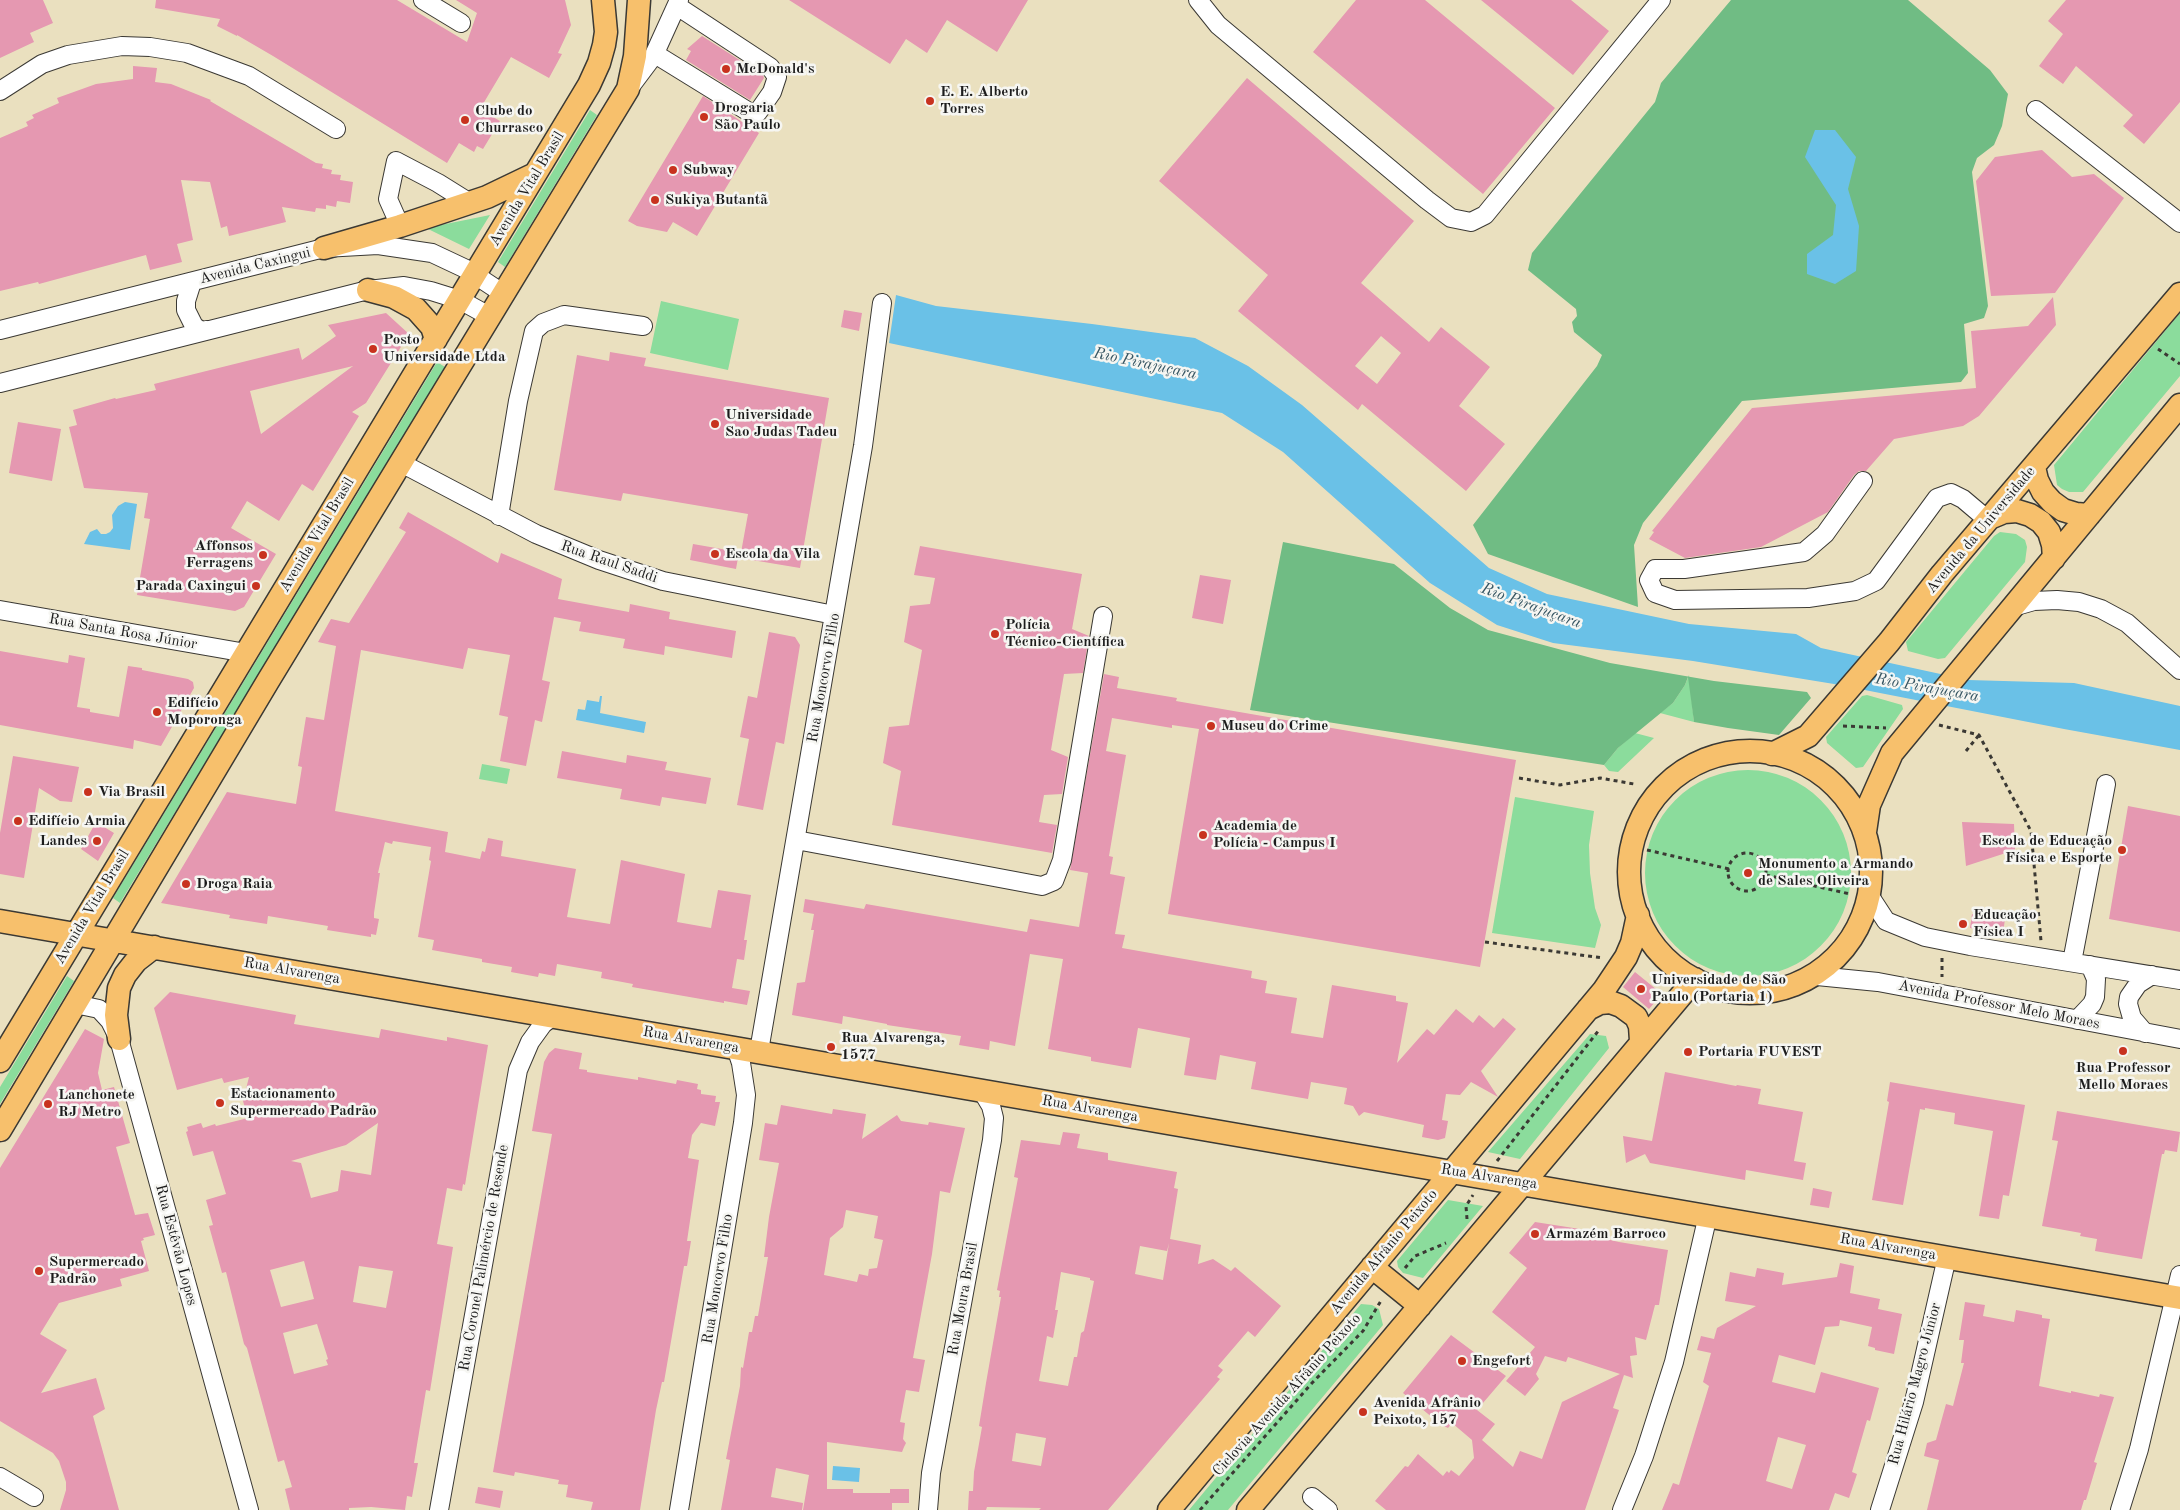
<!DOCTYPE html>
<html>
<head>
<meta charset="utf-8">
<style>
  body { margin:0 }
  canvas { display:block; background:#eae0bf }
</style>
</head>
<body>
<canvas width="2180" height="1510"></canvas>
<script>
const c = document.querySelector('canvas').getContext('2d');
c.lineJoin = 'round';
function fillPath(path, color) { c.fillStyle = color; c.fill(path, 'evenodd'); }
const shape = rows => new Path2D(rows.map(r => 'M' + r).join(''));
function strokePath(path, color, width, dash) { c.strokeStyle = color; c.lineWidth = width; c.lineCap = dash ? 'butt' : 'round'; c.setLineDash(dash || []); c.stroke(path); }
function write(font, color, halo, rows, align = 'center') {
  c.font = font + ' "Old Standard TT",serif'; c.lineWidth = 5; c.setLineDash([]); c.textBaseline = 'middle'; c.strokeStyle = halo; c.fillStyle = color; for (const [text, x, y, turn = 0] of rows) {
    c.save(); c.translate(x, y); c.rotate((+turn || 0) * Math.PI / 180); c.textAlign = isNaN(turn) ? turn : align; if (halo) c.strokeText(text, 0, 0); c.fillText(text, 0, 0); c.restore();
  }
}
fillPath(shape([
  [590,110,597,115,505,267,498,262],
  [490,215,469,249,426,228],
  [661,301,739,319,728,370,650,353],
  [2180,313,2180,376,2083,492,2069,492,2062,489,2057,485,2054,465],
  [437,362,445,367,120,903,113,898],
  [2000,532,2016,534,2025,540,2027,547,2025,562,1945,658,1938,659,1908,651,1906,642,1994,536],
  [1689,675,1694,722,1660,713,1673,703,1685,685],
  [1867,695,1902,705,1903,709,1863,767,1856,768,1827,743,1826,737,1862,696],
  [1635,733,1654,738,1618,772,1609,771,1604,765,1618,748],
  [482,764,510,769,507,784,479,779],
  '1645 873a103 103 0 1 1 206 0a103 103 0 1 1-206 0Z',
  [1515,797,1594,811,1589,845,1590,873,1595,908,1601,925,1595,948,1492,933],
  [67,976,74,981,0,1104,0,1087],
  [1590,1034,1606,1036,1609,1048,1520,1159,1488,1152],
  [1448,1200,1483,1206,1423,1278,1403,1273,1398,1267,1397,1261],
  [1361,1304,1372,1305,1379,1309,1383,1325,1228,1510,1189,1510]
]), '#8bdc9c');
fillPath(shape([
  [1731,0,1908,0,1990,70,2008,94,2002,126,1994,145,1977,158,1972,172,1988,306,1984,318,1964,324,1968,373,1961,382,1742,401,1643,523,1634,545,1638,607,1488,554,1473,525,1597,366,1602,355,1574,332,1572,322,1577,316,1576,309,1528,270,1532,253,1655,102,1661,83],
  [1283,542,1394,564,1450,608,1488,630,1610,663,1714,681,1807,692,1811,698,1779,735,1728,728,1694,722,1688,677,1685,685,1673,703,1618,748,1604,765,1250,710]
]), '#70bc84');
fillPath(shape([
  [1815,130,1835,130,1856,157,1848,189,1859,226,1856,271,1835,284,1807,274,1807,254,1833,235,1836,205,1805,157],
  [896,295,936,306,1092,324,1195,338,1248,366,1302,405,1489,568,1547,594,1689,624,1796,634,1821,648,1968,680,2074,683,2180,706,2180,750,2064,729,1834,684,1693,661,1553,643,1497,625,1430,583,1283,452,1222,413,889,343],
  [125,502,137,504,130,550,84,544,90,532,97,529,101,534,106,534,110,532,113,528,112,515,118,506],
  [600,696,602,696,600,713,646,722,644,733,576,720,578,709,585,710,587,700,599,702],
  [833,1466,860,1468,859,1482,832,1480]
]), '#6ac1e7');
fillPath(shape([
  [0,0,43,0,53,23,30,33,34,42,0,58],
  [156,0,397,0,467,42,477,13,456,0,565,0,571,25,558,53,562,54,549,78,511,57,483,104,489,108,486,113,500,121,483,149,477,146,474,152,459,143,447,163,273,56,237,35,237,36,217,26,220,19,155,8],
  [789,0,1028,0,997,52,947,20,927,53,906,39,890,64],
  [1356,0,1425,0,1555,108,1483,194,1313,52],
  [1481,0,1571,0,1609,31,1573,75],
  [2066,0,2180,0,2180,102,2144,144,2123,126,2133,115,2076,66,2063,84,2039,66,2063,34,2048,21],
  [702,36,763,75,764,78,750,100,686,60,691,51,687,49],
  [133,66,157,68,155,82,171,84,211,100,210,101,316,163,323,164,322,168,332,170,331,174,341,175,340,180,353,182,350,203,337,201,336,207,326,205,326,209,316,208,315,212,282,207,286,222,229,236,227,226,221,228,210,182,181,180,193,240,177,244,182,262,150,270,146,255,39,284,38,282,0,291,0,138,28,126,26,122,34,118,32,115,59,103,57,98,96,84,133,79],
  [1247,78,1414,221,1361,283,1429,342,1441,327,1490,367,1459,406,1505,444,1466,491,1362,404,1358,410,1238,311,1268,275,1159,181],
  [1381,336,1401,353,1377,384,1355,366],
  [703,96,759,133,697,236,673,222,667,232,637,226,628,221],
  [2042,150,2072,177,2094,174,2124,198,2055,293,1991,296,1976,181,1995,157],
  [2053,297,2056,325,1979,416,1963,426,1894,439,1866,471,1859,471,1854,475,1828,512,1761,547,1685,558,1649,539,1654,532,1652,531,1752,408,1976,388,1971,331,2028,326],
  [844,310,862,313,859,331,841,327],
  [386,313,409,334,366,403,352,412,359,416,313,491,302,484,279,521,247,501,231,528,276,554,244,607,235,611,137,595,150,519,144,518,148,493,84,488,69,427,77,425,73,410,115,398,116,399,156,390,154,384,299,348,302,360,336,336,328,325],
  [353,366,261,434,250,391],
  [610,352,646,358,644,366,829,398,800,568,740,558,748,514,623,493,621,501,554,490,577,355,609,361],
  [18,422,61,429,52,481,9,473],
  [408,512,498,563,501,553,562,579,558,599,629,612,630,604,670,612,669,619,736,631,732,658,665,646,664,655,623,648,625,639,579,631,581,622,554,617,542,680,550,682,542,722,535,720,526,766,500,761,508,717,499,715,510,655,468,648,463,669,361,650,335,811,448,832,445,852,480,859,482,851,485,852,488,838,503,841,501,856,576,869,567,917,610,924,621,860,685,874,677,922,711,928,718,890,751,895,744,940,747,940,744,960,737,959,732,988,750,991,747,1005,724,1001,724,1003,632,987,633,984,601,978,602,972,557,964,555,976,539,973,538,977,511,972,512,967,482,962,482,959,432,950,434,940,418,937,431,861,429,860,431,847,393,841,392,844,385,842,378,873,380,873,374,913,374,918,379,919,376,935,371,934,371,937,327,930,328,926,268,916,267,924,229,918,230,915,161,903,227,792,296,804,302,767,298,766,306,717,324,720,336,646,318,642,331,619,349,623,406,532,399,528],
  [693,544,739,552,736,569,690,560],
  [920,546,1082,574,1072,629,1089,636,1083,673,1064,674,1051,750,1068,757,1062,794,1044,795,1039,822,1057,825,1052,853,892,825,901,771,883,763,889,727,909,725,922,650,904,642,910,606,930,604,935,578,914,575],
  [1200,575,1231,580,1223,624,1192,618],
  [769,632,795,637,800,645,784,744,776,742,763,810,737,805,749,739,740,737,748,696,757,698],
  [0,651,68,663,69,655,85,658,77,707,90,709,90,712,119,717,128,666,142,668,142,670,188,679,193,682,194,688,161,746,134,740,133,749,0,725],
  [1104,674,1119,677,1117,688,1177,698,1176,701,1516,760,1480,967,1168,914,1199,729,1172,725,1172,728,1112,718,1106,751,1126,755,1109,856,1113,857,1110,874,1125,877,1115,934,1125,935,1122,948,1252,971,1251,978,1267,981,1265,993,1297,998,1291,1033,1323,1038,1332,985,1396,996,1396,1001,1408,1003,1397,1063,1427,1029,1434,1035,1456,1009,1473,1023,1479,1015,1494,1028,1503,1018,1516,1029,1481,1071,1498,1097,1471,1082,1460,1095,1446,1094,1442,1120,1448,1121,1445,1138,1438,1140,1422,1137,1424,1125,1364,1112,1359,1116,1353,1106,1344,1104,1347,1088,1311,1082,1308,1099,1251,1089,1256,1062,1220,1055,1216,1080,1184,1075,1190,1038,1138,1028,1131,1068,1091,1061,1091,1057,1048,1049,1063,959,1030,954,1015,1046,990,1041,989,1050,959,1045,961,1036,887,1025,887,1024,843,1016,842,1024,792,1015,797,983,805,982,814,930,811,930,814,914,803,912,805,899,864,909,866,904,1027,932,1030,919,1079,927,1088,873,1070,870],
  [562,751,626,763,627,755,667,762,665,770,711,778,706,804,662,797,660,806,620,799,622,789,557,778],
  [13,756,79,767,72,802,60,801,39,788,24,878,0,874,0,833],
  [2128,806,2180,816,2180,932,2109,919],
  [96,822,114,833,98,861,81,849],
  [1962,822,2014,824,2015,850,1966,866],
  [1972,914,2005,919,2003,933,1970,928],
  [1635,972,1662,994,1649,1009,1623,987],
  [170,992,296,1015,294,1024,379,1038,381,1029,447,1041,447,1037,488,1045,465,1185,463,1184,462,1191,447,1188,437,1244,453,1247,430,1391,426,1390,414,1463,418,1463,412,1497,407,1496,405,1510,371,1507,349,1508,349,1510,290,1510,285,1489,292,1487,284,1460,278,1462,247,1348,244,1344,226,1272,222,1273,209,1226,213,1225,206,1200,226,1194,213,1151,193,1156,186,1132,188,1131,187,1127,201,1123,203,1128,215,1124,216,1126,248,1118,243,1101,249,1077,224,1083,222,1078,177,1090,154,1008],
  [378,1123,371,1175,341,1170,338,1191,311,1198,301,1163,291,1161,346,1145],
  [304,1261,314,1299,281,1307,270,1270],
  [359,1266,393,1271,386,1308,353,1302],
  [317,1324,328,1359,326,1360,328,1365,294,1374,283,1333],
  [85,1029,104,1039,98,1073,102,1090,114,1087,130,1143,116,1147,135,1215,148,1213,155,1235,143,1238,144,1240,141,1241,149,1271,120,1279,122,1286,59,1303,40,1334,67,1350,41,1393,96,1378,105,1409,93,1416,119,1510,60,1510,66,1490,66,1482,59,1461,53,1453,0,1421,0,1168],
  [555,1048,582,1053,579,1069,587,1070,587,1072,638,1080,638,1077,676,1084,677,1080,698,1084,697,1089,701,1090,701,1094,716,1096,715,1102,720,1102,715,1126,701,1123,692,1135,688,1158,699,1160,687,1241,691,1241,687,1266,684,1266,664,1382,662,1382,656,1410,640,1510,591,1510,593,1502,566,1497,568,1485,558,1484,559,1480,515,1472,514,1476,493,1472,552,1134,532,1131,544,1062,549,1053],
  [1665,1072,1736,1086,1737,1085,1761,1089,1758,1104,1803,1112,1794,1161,1806,1163,1803,1180,1746,1170,1745,1180,1650,1163,1645,1154,1626,1163,1623,1136,1652,1141],
  [1890,1082,2025,1105,2009,1196,2003,1195,1999,1219,1979,1216,1993,1131,1954,1124,1955,1113,1925,1108,1925,1110,1920,1109,1903,1205,1872,1200,1889,1102,1887,1101],
  [781,1105,832,1114,833,1109,866,1114,862,1139,897,1115,901,1121,928,1125,929,1122,965,1128,950,1193,940,1191,932,1254,913,1358,925,1360,919,1392,906,1390,900,1422,905,1423,903,1439,906,1443,904,1447,902,1452,827,1442,827,1489,853,1489,853,1493,890,1493,890,1489,909,1489,909,1503,892,1503,892,1510,803,1510,809,1475,776,1468,771,1497,803,1503,802,1510,721,1510,730,1460,726,1459,740,1386,741,1367,743,1368,749,1332,752,1332,755,1316,758,1316,768,1257,764,1257,769,1217,779,1163,759,1160,765,1123,777,1125],
  [846,1210,878,1216,874,1238,883,1240,877,1268,869,1269,868,1276,859,1274,857,1282,824,1275,830,1238,843,1227],
  [2057,1111,2180,1132,2177,1152,2165,1150,2164,1154,2162,1154,2142,1259,2095,1251,2097,1239,2080,1236,2081,1233,2042,1226,2058,1141,2052,1140],
  [1063,1132,1080,1134,1077,1148,1108,1153,1108,1160,1177,1172,1174,1188,1178,1189,1170,1239,1201,1245,1198,1264,1213,1259,1231,1271,1235,1267,1281,1306,1255,1337,1248,1331,1218,1366,1223,1370,1217,1377,1220,1379,1108,1510,1039,1510,1041,1508,987,1507,986,1510,968,1510,969,1491,973,1491,974,1472,982,1427,979,1426,986,1383,1001,1297,999,1297,1000,1291,997,1290,1018,1178,1014,1177,1021,1140,1060,1145],
  [1169,1243,1163,1280,1135,1274,1140,1246,1167,1251],
  [1061,1272,1090,1278,1090,1280,1094,1281,1084,1331,1081,1333,1077,1357,1074,1357,1068,1386,1039,1381,1047,1336,1053,1338,1058,1310,1055,1310],
  [1016,1433,1046,1438,1041,1466,1012,1461],
  [1813,1188,1832,1192,1829,1208,1810,1205],
  [1535,1222,1580,1229,1579,1232,1606,1237,1606,1239,1619,1242,1668,1250,1659,1305,1655,1305,1646,1340,1635,1337,1637,1355,1630,1356,1633,1378,1624,1375,1613,1408,1619,1410,1585,1510,1386,1510,1375,1501,1405,1466,1408,1467,1418,1454,1443,1476,1447,1471,1449,1473,1451,1470,1459,1476,1474,1458,1472,1440,1452,1423,1448,1428,1440,1424,1403,1393,1451,1335,1506,1376,1477,1410,1495,1424,1482,1440,1513,1467,1520,1451,1542,1459,1562,1402,1620,1374,1568,1357,1566,1362,1545,1356,1536,1374,1539,1379,1525,1396,1506,1381,1535,1347,1492,1312,1527,1268,1509,1253],
  [1840,1263,1854,1266,1850,1293,1880,1299,1878,1309,1902,1314,1894,1354,1875,1350,1875,1348,1868,1346,1872,1327,1840,1320,1839,1326,1825,1327,1815,1365,1779,1355,1772,1382,1815,1393,1821,1372,1879,1388,1870,1421,1867,1420,1852,1472,1857,1474,1849,1498,1835,1493,1829,1510,1662,1510,1673,1483,1679,1485,1709,1386,1703,1382,1711,1353,1697,1350,1701,1336,1714,1339,1717,1328,1756,1306,1725,1301,1730,1272,1755,1277,1757,1268,1784,1273,1782,1285,1837,1277],
  [1778,1437,1806,1445,1792,1489,1766,1481],
  [1965,1302,1985,1305,1983,1316,2014,1322,2016,1310,2042,1315,2042,1318,2050,1319,2039,1386,2071,1393,2071,1391,2099,1397,2100,1394,2114,1397,2094,1462,2097,1463,2086,1500,2084,1500,2081,1510,1927,1510,1939,1460,1924,1456,1927,1443,1936,1440,1946,1404,1953,1406,1964,1363,1961,1363,1964,1340,1959,1340],
  [478,1487,503,1491,500,1508,475,1503]
]), '#e598b1');
const minor = shape([
  [423,0,461,23],
  [1198,0,1218,25,1427,200,1451,218,1471,222,1485,215,1661,0],
  [655,54,749,112,758,112,772,92,777,77,770,67,677,6],
  [630,87,654,55,679,0],
  [0,91,42,64,68,55,122,46,150,47,187,53,249,76,336,129],
  [2036,110,2180,223],
  [400,226,388,199,396,161,438,183,470,203],
  [192,282,186,301,186,310,194,326,201,331,207,330],
  [0,330,324,248,378,245,432,253,466,269,504,294],
  [0,383,368,290,404,286,431,291,460,300,489,316],
  [401,463,536,534,599,560,663,581,834,615],
  [1863,481,1825,534,1804,552,1684,569,1655,569,1649,580,1655,593,1675,600,1808,598,1855,591,1876,581,1937,498,1951,493,1963,499,1989,521],
  [499,516,518,401,534,331,543,323,564,315,643,326],
  [2013,607,2034,601,2057,600,2079,602,2101,609,2127,623,2180,670],
  [0,610,246,653],
  [796,840,1042,886,1054,881,1062,860,1103,616],
  [1869,895,1886,921,1925,937,1970,946,2180,980],
  [2072,962,2106,784],
  [1817,976,1878,982,2180,1039],
  [75,1004,99,1009,110,1021,119,1039,249,1510],
  [2077,1020,2092,1004,2095,997,2096,979,2090,965],
  [2145,1033,2132,1018,2128,1004,2129,997,2138,984,2152,975],
  [759,1051,863,446,882,303],
  [0,1477,34,1497],
  [1312,1497,1328,1510],
  [439,1510,518,1070,530,1042,543,1024,552,1017],
  [679,1510,743,1123,746,1095,741,1063,736,1048],
  [928,1510,931,1473,992,1140,994,1118,991,1106,982,1091],
  [1622,1510,1644,1456,1674,1362,1708,1215],
  [1880,1510,1914,1402,1947,1257],
  [2120,1510,2139,1449,2180,1275]
]);
const major = shape([
  [324,248,400,226,487,197,535,174],
  [368,290,394,297,416,309,432,327,436,339],
  [2034,467,2037,480,2043,492,2052,502,2063,510,2076,514,2089,515],
  [1992,517,2004,512,2017,511,2030,515,2041,522,2049,532,2053,545,2054,558],
  '1629 872a121 121 0 1 1 242 0a121 121 0 1 1-242 0Z',
  [1772,754,1808,736,1889,642,1942,574,2180,294],
  [1865,832,1869,805,1892,753,2180,405],
  [0,921,2180,1298],
  [1588,1009,1600,1003,1610,1002,1621,1006,1636,1017,1640,1026,1641,1041],
  [119,1039,116,1015,119,988,125,975,136,961,154,947],
  [0,1061,589,85,599,63,604,45,606,32,603,0],
  [0,1130,268,681,628,89,635,56,639,0],
  [1372,1267,1420,1306],
  [1169,1510,1604,990,1626,957,1632,943,1638,915],
  [1248,1510,1695,979]
]);
strokePath(minor, '#3b3934', 20);
strokePath(major, '#3b3934', 25);
strokePath(shape([
  [2158,349,2180,364],
  [1939,725,1979,735,2031,831,2041,941],
  [1843,726,1886,728],
  [1966,751,1979,735],
  [1519,778,1560,785,1600,778,1634,784],
  [1647,850,1729,869],
  '1728 872a19 19 0 1 1 38 0a19 19 0 1 1-38 0Z',
  [1766,875,1850,894],
  [1485,942,1603,958],
  [1942,958,1942,977],
  [1497,1161,1599,1030],
  [1467,1219,1466,1206,1473,1195],
  [1405,1268,1415,1256,1446,1243],
  [1200,1510,1312,1383,1363,1331,1382,1299]
]), '#3b3934', 3, [4, 4]);
strokePath(minor, '#fff', 18);
strokePath(major, '#f7c06c', 22);
for (const [x, y, r, color] of [
  [726,69,5,"#c8321e"],
  [930,101,5,"#c8321e"],
  [704,117,5,"#c8321e"],
  [465,120,5,"#c8321e"],
  [673,170,5,"#c8321e"],
  [655,200,5,"#c8321e"],
  [373,349,5,"#c8321e"],
  [715,424,5,"#c8321e"],
  [715,554,5,"#c8321e"],
  [263,555,5,"#c8321e"],
  [256,586,5,"#c8321e"],
  [995,634,5,"#c8321e"],
  [157,712,5,"#c8321e"],
  [1211,726,5,"#c8321e"],
  [88,792,5,"#c8321e"],
  [18,821,5,"#c8321e"],
  [1203,835,5,"#c8321e"],
  [97,841,5,"#c8321e"],
  [2122,850,5,"#c8321e"],
  [1748,873,5,"#c8321e"],
  [186,884,5,"#c8321e"],
  [1963,924,5,"#c8321e"],
  [1641,989,5,"#c8321e"],
  [831,1047,5,"#c8321e"],
  [2123,1051,5,"#c8321e"],
  [1688,1052,5,"#c8321e"],
  [220,1103,5,"#c8321e"],
  [48,1104,5,"#c8321e"],
  [1535,1234,5,"#c8321e"],
  [39,1271,5,"#c8321e"],
  [1462,1361,5,"#c8321e"],
  [1363,1412,5,"#c8321e"]
]) { const dot = new Path2D(); dot.arc(x, y, r, 0, 2 * Math.PI); c.fillStyle = color; c.fill(dot); strokePath(dot, '#f6f6f2', 2); }
write('bold 15px', '#1c1c1c', '#f6f6f2', [
  ["McDonald's",736,69],
  ["E. E. Alberto",940,92],
  ["Torres",940,109],
  ["Drogaria",714,108],
  ["São Paulo",714,125],
  ["Clube do",475,111],
  ["Churrasco",475,128],
  ["Subway",683,170],
  ["Sukiya Butantã",665,200],
  ["Posto",383,340],
  ["Universidade Ltda",383,357],
  ["Universidade",725,415],
  ["Sao Judas Tadeu",725,432],
  ["Affonsos",253,546,"right"],
  ["Ferragens",253,563,"right"],
  ["Escola da Vila",725,554],
  ["Parada Caxingui",246,586,"right"],
  ["Polícia",1005,625],
  ["Técnico-Científica",1005,642],
  ["Edifício",167,703],
  ["Moporonga",167,720],
  ["Museu do Crime",1221,726],
  ["Via Brasil",98,792],
  ["Edifício Armia",28,821],
  ["Academia de",1213,826],
  ["Polícia - Campus I",1213,843],
  ["Landes",87,841,"right"],
  ["Escola de Educação",2112,841,"right"],
  ["Física e Esporte",2112,858,"right"],
  ["Monumento a Armando",1758,864],
  ["de Sales Oliveira",1758,881],
  ["Droga Raia",196,884],
  ["Educação",1973,915],
  ["Física I",1973,932],
  ["Universidade de São",1651,980],
  ["Paulo (Portaria 1)",1651,997],
  ["Rua Alvarenga,",841,1038],
  ["1577",841,1055],
  ["Portaria FUVEST",1698,1052],
  ["Rua Professor",2123,1068,"center"],
  ["Mello Moraes",2123,1085,"center"],
  ["Estacionamento",230,1094],
  ["Supermercado Padrão",230,1111],
  ["Lanchonete",58,1095],
  ["RJ Metro",58,1112],
  ["Armazém Barroco",1545,1234],
  ["Supermercado",49,1262],
  ["Padrão",49,1279],
  ["Engefort",1472,1361],
  ["Avenida Afrânio",1373,1403],
  ["Peixoto, 157",1373,1420]
], 'left');
write('15px', '#1c1c1c', '#f6f6f2', [
  ["Avenida Vital Brasil",527,189,-59],
  ["Avenida Caxingui",255,266,-14],
  ["Avenida da Universidade",1981,530,-50],
  ["Avenida Vital Brasil",317,535,-59],
  ["Rua Raul Saddi",609,562,19],
  ["Rua Santa Rosa Júnior",123,632,10],
  ["Rua Moncorvo Filho",824,678,-80],
  ["Avenida Vital Brasil",92,907,-59],
  ["Rua Alvarenga",292,971,10],
  ["Avenida Professor Melo Moraes",1999,1005,11],
  ["Rua Alvarenga",691,1040,10],
  ["Rua Alvarenga",1090,1109,10],
  ["Rua Alvarenga",1489,1177,9],
  ["Rua Estêvão Lopes",176,1245,75],
  ["Rua Alvarenga",1888,1247,10],
  ["Avenida Afrânio Peixoto",1384,1252,-50],
  ["Rua Coronel Palimércio de Resende",484,1258,-80],
  ["Rua Moncorvo Filho",718,1279,-81],
  ["Rua Moura Brasil",963,1299,-80],
  ["Rua Hilário Magro Júnior",1915,1384,-75],
  ["Ciclovia Avenida Afrânio Peixoto",1287,1395,-48]
]);
write('italic 16px', '#375663', '#f6f6f2', [
  ["Rio Pirajuçara",1145,364,12],
  ["Rio Pirajuçara",1531,606,20],
  ["Rio Pirajuçara",1927,688,10]
]);
</script>
</body>
</html>
